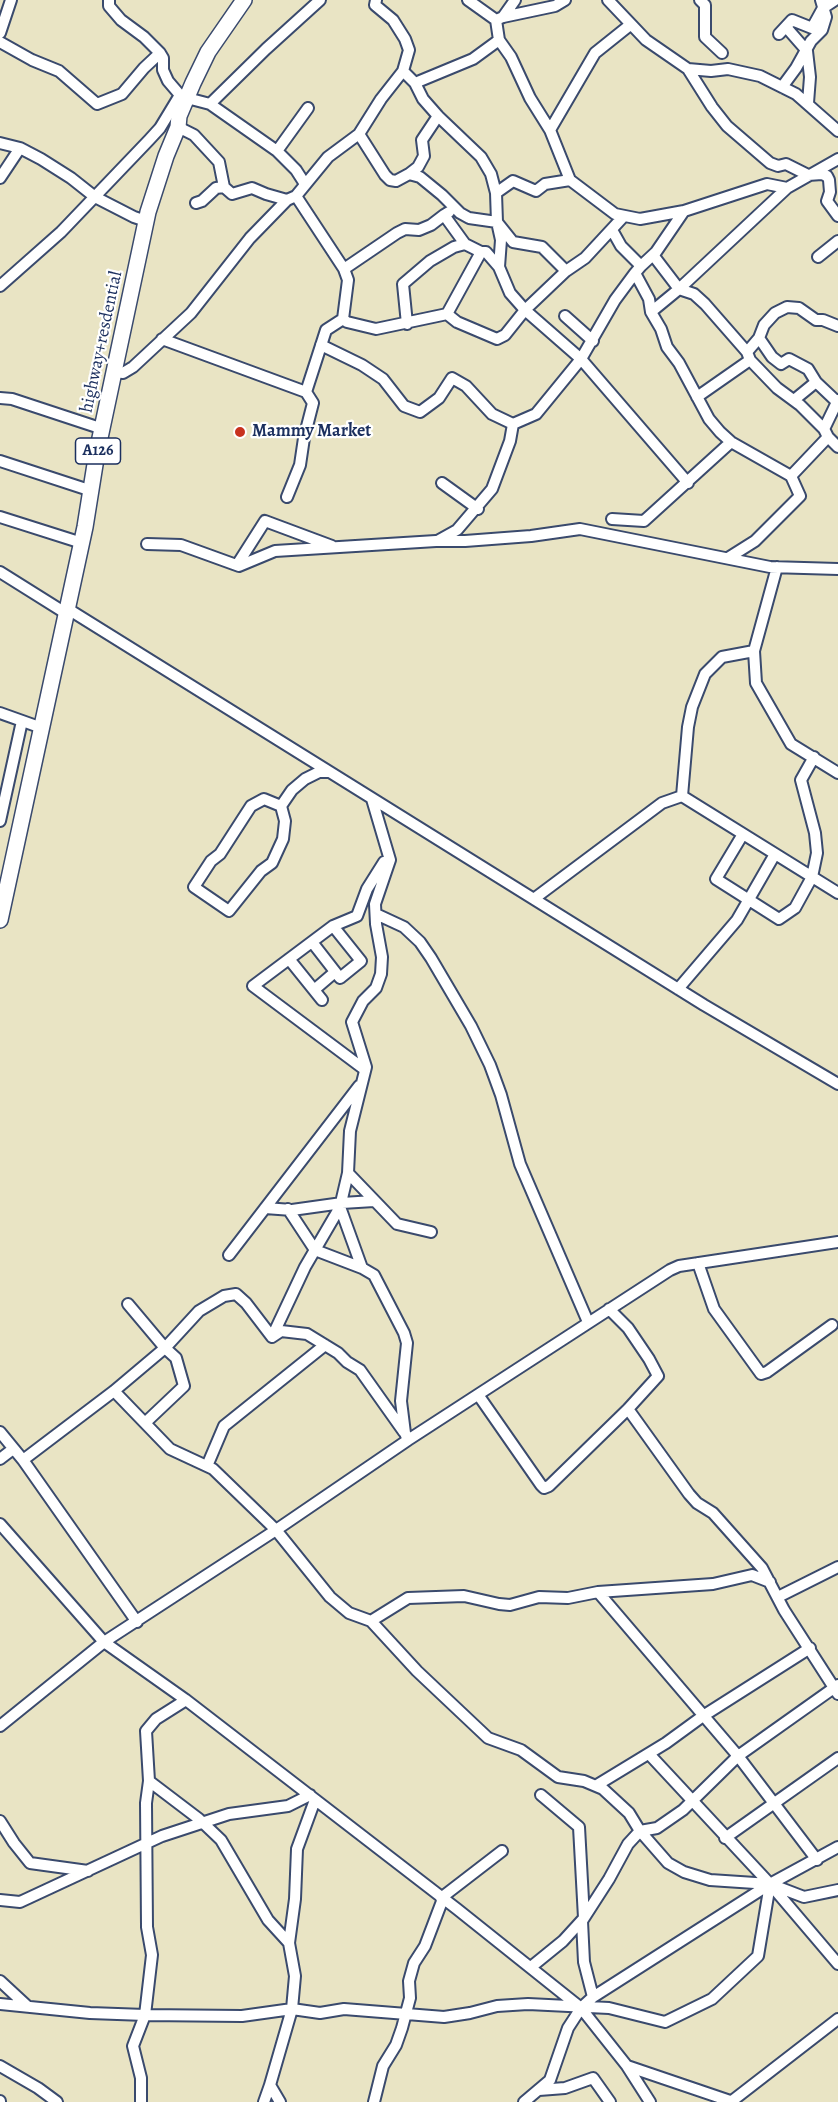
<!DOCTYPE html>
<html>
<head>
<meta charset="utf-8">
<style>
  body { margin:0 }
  canvas { display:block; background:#e9e4c4 }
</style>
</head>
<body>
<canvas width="838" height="2102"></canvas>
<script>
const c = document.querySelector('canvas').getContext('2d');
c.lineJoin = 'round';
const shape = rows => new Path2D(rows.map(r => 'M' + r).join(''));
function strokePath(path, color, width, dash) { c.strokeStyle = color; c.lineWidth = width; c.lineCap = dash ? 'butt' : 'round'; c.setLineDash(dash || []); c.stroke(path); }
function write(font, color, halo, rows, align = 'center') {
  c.font = font + ' Alegreya,serif'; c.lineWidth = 4.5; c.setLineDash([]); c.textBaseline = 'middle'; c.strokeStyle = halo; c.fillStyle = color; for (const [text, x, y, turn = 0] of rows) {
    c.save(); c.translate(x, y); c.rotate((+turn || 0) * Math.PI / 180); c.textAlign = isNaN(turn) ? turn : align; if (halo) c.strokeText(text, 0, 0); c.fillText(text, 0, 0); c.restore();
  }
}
const minor = shape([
  [109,0,109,6,121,20,144,37,160,53,163,58,163,70,168,81,180,95,187,98,210,104,277,151,296,170,305,184],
  [468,0,496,20,499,40,511,57,530,98,550,130,570,180,615,214,640,219,684,211,767,184,787,188],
  [608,0,646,40,688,69,712,107,727,126,770,163,778,166,786,164,808,175,822,174,827,176,829,180,830,192,827,201,838,216],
  [700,0,705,5,705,37,722,53],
  [503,17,515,0],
  [496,20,503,17,555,6,565,0],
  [786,27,807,51,810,77,808,103],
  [0,33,11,0],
  [779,34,792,20,812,28,823,8,835,0],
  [0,42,32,60,59,71,97,104,122,94,144,68,160,53],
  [688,69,711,71,728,69,760,76,796,94,838,131],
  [403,71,415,83,423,99,438,116,481,157,491,174,496,193,497,222,501,240,499,267,510,293,525,310,581,359,688,483],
  [415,83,473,59,499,40],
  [782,87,796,68,811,41,822,30,826,17,821,0],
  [210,104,266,49,320,0],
  [178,127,194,135,219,162,224,187],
  [550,130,595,53,630,25],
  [359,134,385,175,390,180,396,181,409,174,420,177,442,195,460,213,469,218,497,222,513,242,542,247,566,271],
  [0,143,20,148,41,159,71,178,95,197,134,217,146,221],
  [277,151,308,108],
  [409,174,418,167,424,156,422,140,438,116],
  [0,178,20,148],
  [496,193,513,181,536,191,545,184,570,180],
  [296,196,344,269,348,280,343,319,347,322,376,329,447,314,457,322,497,339,505,335,525,310,566,271,585,258,623,217],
  [196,203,202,201,216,188,224,187,232,194,252,188,266,194,287,200],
  [449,212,444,215,465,244,481,252,486,252,499,267],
  [612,230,621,246,641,266,635,273,649,299,651,312,661,329,667,347,679,363,709,419,720,432,731,442,791,476,800,496,755,541,728,558],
  [653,255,679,289,694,294,705,304,747,352,750,360,777,388,800,405,824,429,828,437,838,447],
  [818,257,838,241],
  [641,266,656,252,684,211],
  [344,269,397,233,405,229,419,230,431,225,444,215],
  [0,286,61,232,149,140,160,128,180,95],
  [651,312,679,289,787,188,838,159],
  [447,314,481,252],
  [565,316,593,341],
  [407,324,403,284,430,261,454,247,465,244],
  [759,338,772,357,781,364,789,359,808,369,816,382,837,402],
  [162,339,306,392],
  [321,345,362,365,383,379,404,406,420,412,439,398,452,378,466,386,492,414,513,424,536,414,581,359,615,300,635,273],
  [747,352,759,338,764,325,775,313,787,307,799,308,816,320,823,320,838,326],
  [115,372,123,373,133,367,191,313,250,238,287,200,296,196,328,157,359,134,381,99,403,71,409,50,405,39,393,20,375,5,376,0],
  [697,397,750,360],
  [0,398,12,399,103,429],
  [794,400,816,382],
  [824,429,838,400],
  [0,461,92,491],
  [791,476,828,437],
  [442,483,478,509],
  [287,497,300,465,304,438,313,403,306,392,326,330,343,319],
  [0,517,82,543],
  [612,519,644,521,731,442],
  [439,540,457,530,492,489,510,441,513,424],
  [147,544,181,545,239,566,275,551,436,541,465,541,531,536,580,529,770,567,838,569],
  [237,565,265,521,332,546],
  [0,572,67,614],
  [68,609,704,1005,838,1084],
  [754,651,756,683,791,744,838,773],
  [0,713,42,728],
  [682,796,688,727,692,707,705,674,722,657,754,651,777,567],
  [372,799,390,860,375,904,376,924,382,957,381,974,376,988,363,1001,352,1022,366,1067,350,1131,348,1173,340,1207,362,1268,374,1275,404,1333,407,1343,401,1401,405,1433,408,1440],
  [281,806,285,821,283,839,272,863,261,871,229,911,194,887,211,861,220,854,251,806,264,799,281,806,292,790,305,779,319,772,328,772],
  [0,821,22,721],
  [743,834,716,879,779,919,795,908,812,877,817,853,815,833,801,780,814,757],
  [535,898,662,803,682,796,838,893],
  [376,914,404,927,420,942,431,958,471,1026,490,1065,501,1095,520,1164,588,1322],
  [312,942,340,978,361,961,333,926],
  [289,959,322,1000],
  [678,989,737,920,775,854],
  [314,990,335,972],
  [364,1069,253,986,333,926,357,916,367,889,384,862],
  [348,1173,397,1224,431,1232],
  [265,1208,292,1210,342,1203,374,1201],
  [288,1209,315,1250,362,1268],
  [229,1255,359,1086],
  [698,1263,714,1309,761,1374,767,1372,832,1325],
  [128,1304,165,1348,176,1358,184,1386,146,1422],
  [272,1337,305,1267,340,1207],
  [114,1391,170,1449,213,1469,276,1530,330,1597,349,1613,371,1621,417,1671,488,1738,521,1750,558,1777,584,1781,603,1789,629,1813,640,1831,668,1863,684,1872,710,1880,770,1884,804,1897,838,1890],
  [479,1396,541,1485,544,1488,549,1486,628,1409,658,1376,649,1359,628,1328,609,1309],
  [628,1409,689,1494,697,1503,713,1513,762,1568,784,1610,838,1694],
  [0,1432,23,1460,137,1622],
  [0,1459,13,1449],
  [23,1460,114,1391,165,1348,199,1311,224,1296,236,1294,246,1303,272,1337,281,1331,307,1334,338,1353,347,1362,360,1370,404,1432],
  [207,1466,224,1426,325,1345],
  [0,1524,104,1642,186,1700,457,1909,581,2008,627,2066,650,2102],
  [598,1592,738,1756,817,1860],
  [778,1597,838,1567],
  [371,1621,408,1598,464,1596,499,1604,510,1605,539,1597,568,1598,598,1592,713,1584,752,1575,770,1582],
  [0,1726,104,1642,276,1530,408,1440,670,1270,679,1266,838,1242],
  [649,1754,770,1884,838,1964],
  [149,1781,199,1819,221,1840,268,1920,289,1943,295,1976,292,2009,270,2085],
  [597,1785,666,1743,703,1716,810,1648],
  [0,1821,14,1843,30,1863,88,1871],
  [725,1838,838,1758],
  [441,1898,502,1851],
  [0,1900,20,1902,162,1836,229,1814,288,1806,310,1795],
  [289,1943,295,1899,297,1849,315,1800],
  [531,1967,563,1941,584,1918,579,1827,541,1795],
  [0,1981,27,2006],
  [593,1997,584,1962,582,1921,609,1879,628,1844,640,1831,657,1828,683,1810,738,1756,838,1685],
  [0,2004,90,2013,145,2015,242,2016,292,2009,320,2013,344,2009,444,2017,470,2013,497,2006,528,2004,609,2008,665,2022,712,1999,758,1956,770,1884],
  [0,2066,38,2088,57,2102],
  [627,2066,733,2102],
  [539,2090,565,2088,593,2078,610,2102],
  [0,2101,0,2102],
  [732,2101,838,2019],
  [141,2102,141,2078,133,2046,145,2015,152,1955,147,1927,146,1803,149,1781,146,1731,156,1719,186,1700],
  [264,2102,270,2085,280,2102],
  [374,2102,383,2066,396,2045,402,2028,410,1998,409,1981,414,1963,425,1946,444,1896],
  [524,2102,550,2080,568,2028,581,2008,593,1997,770,1884,838,1847]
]);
const highway = shape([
  [0,920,85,527,97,452,148,212,166,156,178,127,179,116,193,83,208,52,244,0]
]);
strokePath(minor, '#3a4a6d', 14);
strokePath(highway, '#3a4a6d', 18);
strokePath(minor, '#fff', 10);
strokePath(highway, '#fff', 15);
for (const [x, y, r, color] of [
  [240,432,6,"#c8321e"]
]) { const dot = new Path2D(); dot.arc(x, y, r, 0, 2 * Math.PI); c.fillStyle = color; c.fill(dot); strokePath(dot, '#fff', 2); }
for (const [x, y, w] of [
  [98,451,45]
]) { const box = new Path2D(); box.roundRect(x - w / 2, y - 13, w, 26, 4.5); c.fillStyle = '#fff'; c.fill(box); strokePath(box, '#1b2f5e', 1.5); }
write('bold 16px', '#1b2f5e', null, [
  ["A126",98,451]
]);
write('18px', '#1b2f5e', '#fff', [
  ["highway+resdential",102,342,-78]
]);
write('bold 18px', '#1b2f5e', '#fff', [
  ["Mammy Market",252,432]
], 'left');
</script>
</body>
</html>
